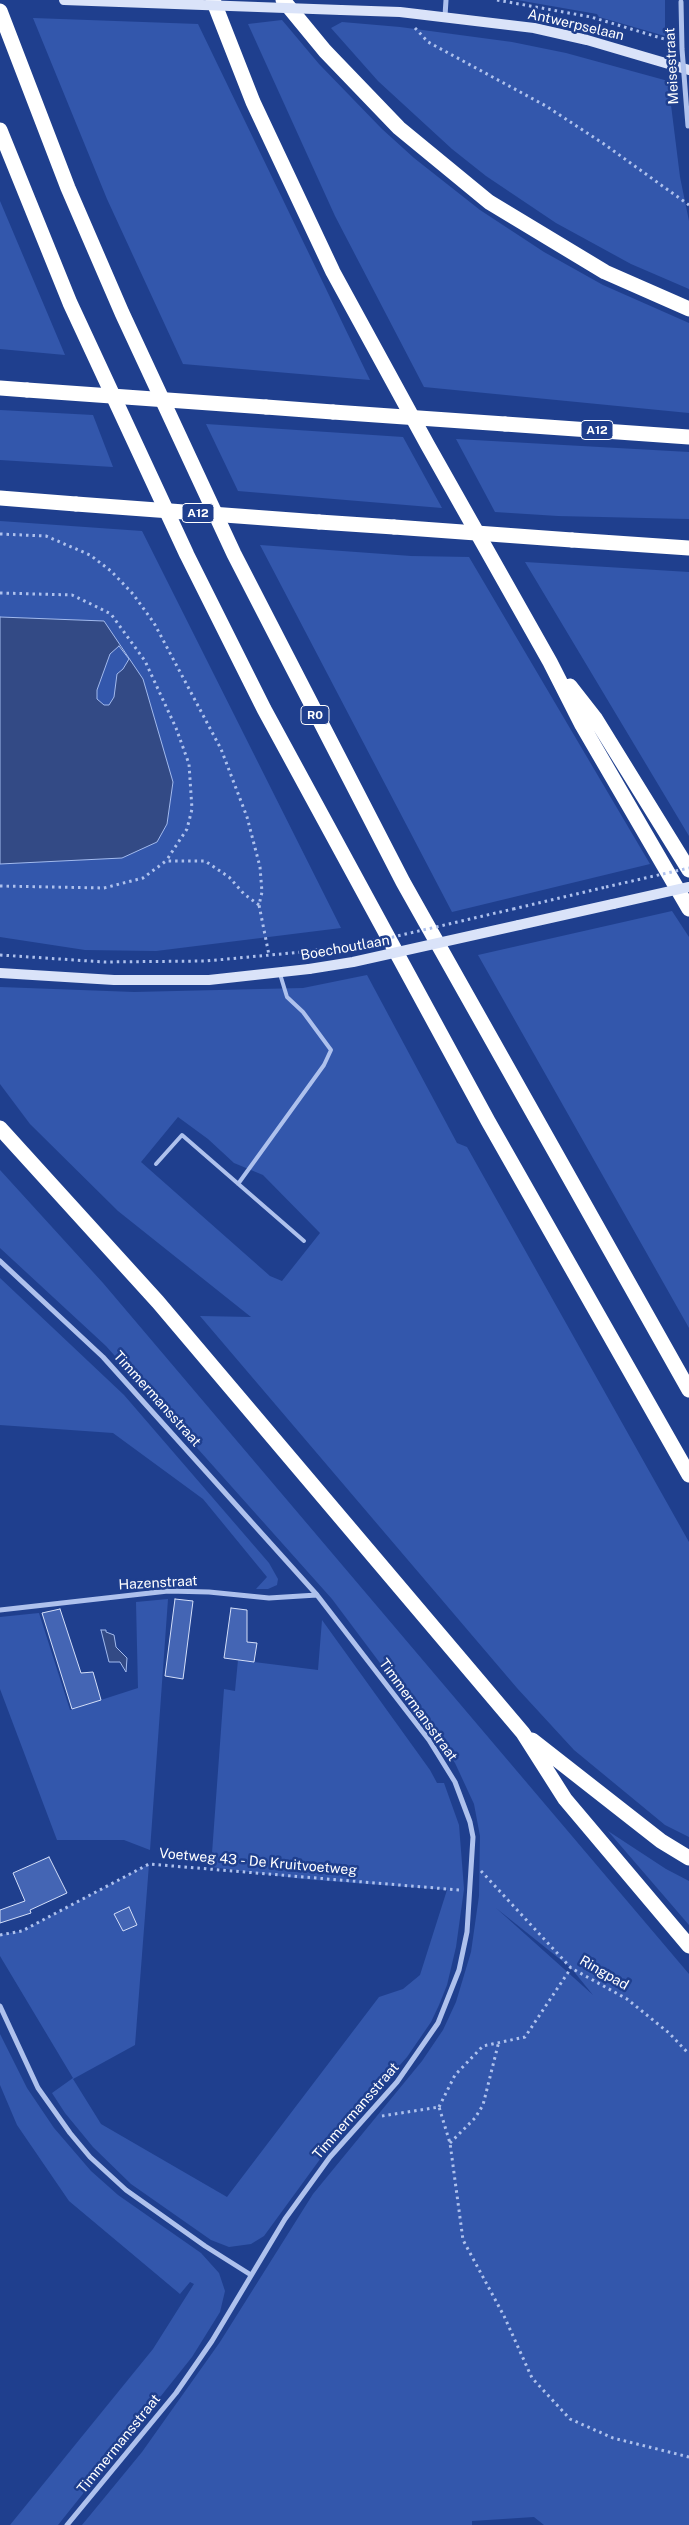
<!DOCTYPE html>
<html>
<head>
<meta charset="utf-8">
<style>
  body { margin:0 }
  canvas { display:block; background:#1f3f8e }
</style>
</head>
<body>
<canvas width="689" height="2525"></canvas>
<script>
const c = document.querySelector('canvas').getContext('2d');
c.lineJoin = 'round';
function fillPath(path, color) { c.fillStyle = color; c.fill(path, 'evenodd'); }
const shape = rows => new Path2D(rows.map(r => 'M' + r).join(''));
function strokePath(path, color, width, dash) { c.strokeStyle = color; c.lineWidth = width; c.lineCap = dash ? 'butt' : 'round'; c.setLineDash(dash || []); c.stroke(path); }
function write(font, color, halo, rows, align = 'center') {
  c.font = font + ' "Public Sans",sans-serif'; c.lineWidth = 5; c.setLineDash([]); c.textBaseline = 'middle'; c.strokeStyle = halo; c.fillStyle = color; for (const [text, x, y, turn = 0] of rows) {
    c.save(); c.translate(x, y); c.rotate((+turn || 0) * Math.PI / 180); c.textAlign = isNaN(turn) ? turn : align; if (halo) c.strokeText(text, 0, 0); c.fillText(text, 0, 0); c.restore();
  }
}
fillPath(shape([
  [517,0,665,0,665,36,599,17,597,14],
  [33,18,198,24,370,380,183,364,107,199],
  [282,20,319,64,382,129,414,158,480,210,544,252,603,285,689,323,689,413,424,387,335,216,248,24],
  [342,22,400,27,512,42,566,53,668,81,680,177,689,221,689,289,631,264,556,223,486,176,452,149,378,81,331,28],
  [0,201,65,355,0,349],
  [0,410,93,415,113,467,0,460],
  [206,424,403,437,442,508,238,491],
  [456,439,689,452,689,519,558,516,495,512],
  [0,521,142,531,341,928,156,951,85,950,0,937],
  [260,545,411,556,469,557,650,864,452,912],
  [525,562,689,572,689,836],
  [672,911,689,937,689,1328,478,955],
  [367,975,457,1143,467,1147,689,1542,689,1837,665,1825,574,1750,517,1688,200,1316,251,1317,118,1211,30,1124,0,1084,0,987,134,992,303,988],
  [178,1117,208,1139,234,1163,263,1175,320,1233,282,1281,270,1276,141,1162],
  [0,1170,103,1283,689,1974,689,2525,544,2525,534,2517,472,2521,472,2525,82,2525,142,2452,220,2342,313,2194,422,2061,443,2030,456,2002,471,1952,479,1896,480,1836,474,1804,455,1763,332,1599,106,1346,0,1248],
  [496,1908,571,1968,593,1995],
  [0,1278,124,1395,269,1563,278,1579,277,1585,268,1589,256,1589,267,1577,203,1499,113,1433,0,1425],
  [168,1599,150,1850,124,1840,57,1840,0,1689,0,1617,39,1613,70,1710,138,1688,136,1602],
  [322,1620,430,1770,437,1783,444,1783,459,1825,464,1889,456,1947,447,1985,439,2005,431,2022,407,2057,334,2140,264,2236,251,2244,229,2247,211,2240,131,2184,93,2147,65,2113,52,2093,73,2078,0,1956,0,1935,22,1931,149,1864,135,2045,73,2079,101,2124,227,2197,379,1997,403,1989,420,1975,447,1890,303,1879,211,1867,224,1689,235,1691,238,1660,318,1670],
  [608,1831,666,1869,689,1881,689,1925],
  [0,2034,27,2088,54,2128,91,2171,118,2195,201,2253,219,2273,225,2291,220,2312,192,2357,58,2525,10,2525,153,2349,194,2284,190,2282,180,2294,69,2201,17,2125,0,2085]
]), '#3357ac');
const water = shape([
  [0,617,104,621,143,679,173,782,167,824,157,842,122,858,0,864,0,617],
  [119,646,129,659,123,669,117,674,114,697,109,705,104,705,97,699,97,690,110,654,119,646],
  [101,1630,106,1630,106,1632,114,1635,116,1647,127,1658,126,1672,120,1662,109,1662,101,1630]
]);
fillPath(water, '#334a85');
strokePath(water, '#a2baee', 1);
const building = shape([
  [175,1599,193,1601,183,1679,165,1676,175,1599],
  [231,1608,247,1610,247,1642,257,1643,254,1662,224,1658,231,1608],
  [60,1609,81,1673,93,1672,101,1700,72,1709,42,1613,60,1609],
  [49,1857,67,1893,30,1910,31,1913,0,1923,0,1910,25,1901,13,1873,49,1857],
  [129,1907,137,1925,123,1931,114,1914,129,1907]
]);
fillPath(building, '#4465b4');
strokePath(building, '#d4dff9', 1);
strokePath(shape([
  [497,0,591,17,671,41],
  [415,28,428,42,546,106,604,144,689,205],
  [0,534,46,536,90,555,111,571,133,594,154,623,221,749,247,817,260,867,262,892,259,905,269,955],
  [0,593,72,595,95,606,111,614,145,661,176,728,189,764,192,809,187,829,166,861],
  [0,886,104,888,143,878,166,861,205,861,229,877,244,894,259,905],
  [513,909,606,887],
  [0,955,104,962,206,961,302,952],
  [481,1871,571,1968,627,1999,669,2033,689,2054],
  [0,1935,22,1931,149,1864,459,1890],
  [439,2107,455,2075,483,2046,525,2037,571,1968],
  [382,2116,439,2107,450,2143,463,2240,504,2316,532,2378,570,2419,613,2438,689,2457],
  [450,2143,475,2118,483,2105,499,2041]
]), '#aec1ed', 3, [2.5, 4]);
strokePath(shape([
  [156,1164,182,1135,304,1241],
  [238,1184,324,1065,331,1050,303,1012,287,997,280,974]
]), '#aec1ed', 4);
strokePath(shape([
  [445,16,446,0],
  [0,1261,103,1357,317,1595,429,1740,455,1782,470,1822,473,1837,467,1932,459,1970,438,2023,397,2082,330,2157,285,2219,212,2341,176,2393,67,2525],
  [0,1610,168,1591,209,1592,269,1598,317,1595],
  [0,2006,38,2088,70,2133,90,2157,126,2190,205,2246,251,2275]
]), '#aec1ed', 5);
strokePath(shape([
  [341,10,400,12,534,28,587,40,689,70],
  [519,925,613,904],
  [0,973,114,980,209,980,309,969]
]), '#dae3f9', 10);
strokePath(shape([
  [213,0,253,102,333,272,427,444,550,662,582,725,689,909],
  [283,0,325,51,399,128,489,202,605,272,689,309],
  [0,11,68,188,122,313,234,554,403,882,689,1390],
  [0,130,70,303,187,555,264,709,488,1121,689,1475],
  [0,388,27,390],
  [266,407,333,412],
  [505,424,689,437],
  [0,498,76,504],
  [319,522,394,527],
  [572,540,689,548],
  [570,686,595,718,689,870],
  [0,1128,158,1302,523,1733,565,1799,689,1946],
  [532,1740,661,1841,689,1858]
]), '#fff', 15);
strokePath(shape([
  [606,887,689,868],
  [302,952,393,937,513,909]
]), '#aec1ed', 3, [2.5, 4]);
strokePath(shape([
  [681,2,682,49,688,126]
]), '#aec1ed', 5);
strokePath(shape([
  [64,0,341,10],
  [613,904,689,887],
  [309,969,353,962,519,925]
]), '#dae3f9', 10);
strokePath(shape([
  [27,390,266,407],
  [333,412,505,424],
  [76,504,319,522],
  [394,527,572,540]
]), '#fff', 15);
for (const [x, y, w] of [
  [597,430,32],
  [198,513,32],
  [315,715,28]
]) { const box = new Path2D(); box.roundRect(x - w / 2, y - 9.5, w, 19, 4); c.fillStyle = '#1f3f8e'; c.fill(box); strokePath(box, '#fff', 1); }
write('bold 12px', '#fff', null, [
  ["A12",597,430],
  ["A12",198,513],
  ["R0",315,715]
]);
write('14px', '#fff', '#1f3f8e', [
  ["Antwerpselaan",576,25,13],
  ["Meisestraat",672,66,-93],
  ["Boechoutlaan",345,948,-10],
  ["Timmermansstraat",157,1399,48],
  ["Hazenstraat",158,1583,-3],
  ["Timmermansstraat",418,1710,54],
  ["Voetweg 43 - De Kruitvoetweg",258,1862,5],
  ["Ringpad",604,1973,30],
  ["Timmermansstraat",356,2111,-49],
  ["Timmermansstraat",119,2444,-51]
]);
</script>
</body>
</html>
